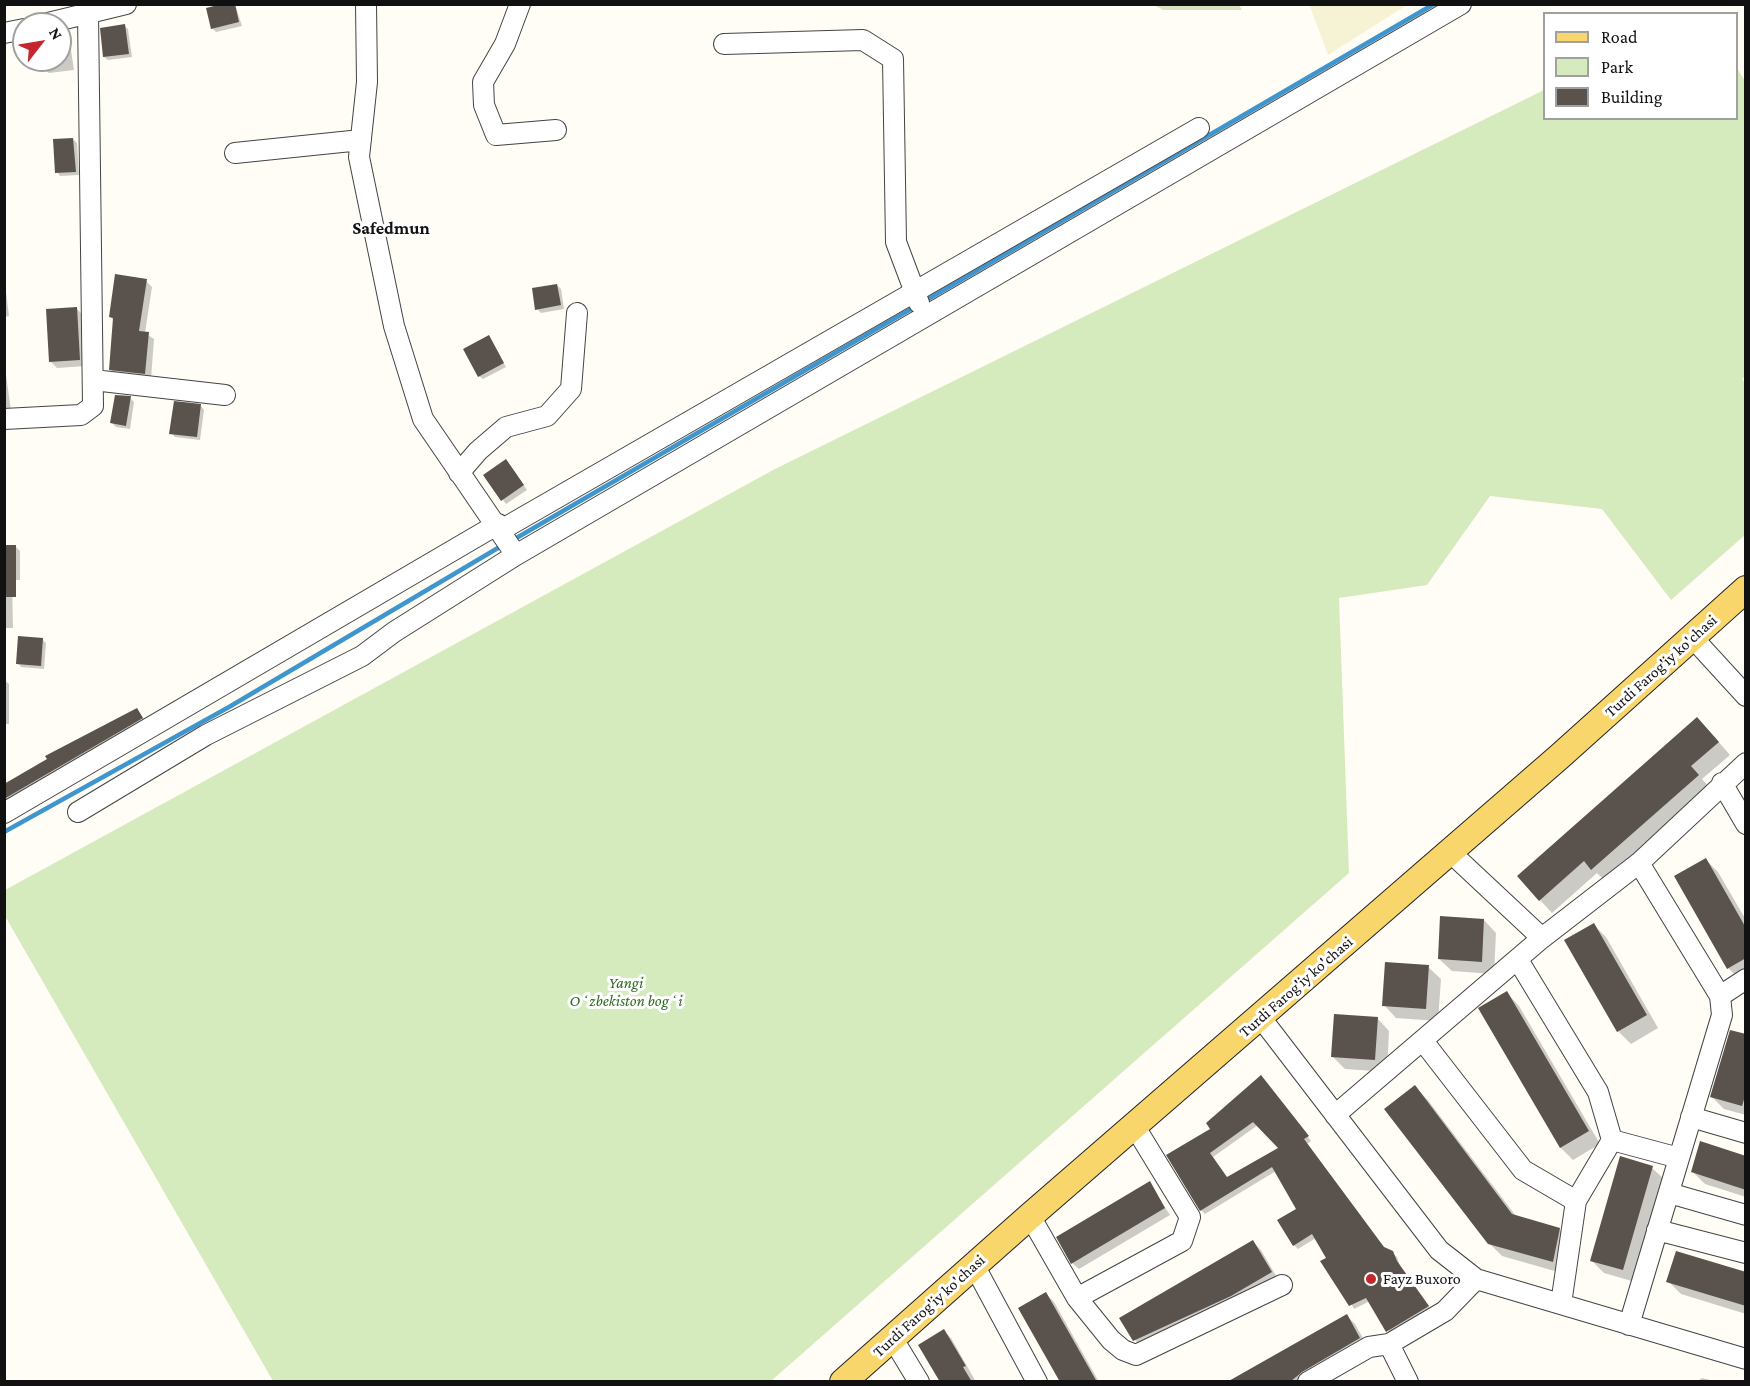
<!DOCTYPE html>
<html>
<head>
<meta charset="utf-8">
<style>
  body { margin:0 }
  #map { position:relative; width:1750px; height:1386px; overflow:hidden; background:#fffdf5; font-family:"Crimson Pro",serif }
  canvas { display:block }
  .frame { position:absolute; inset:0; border:6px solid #111; pointer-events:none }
  .legend { position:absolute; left:1543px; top:12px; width:195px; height:108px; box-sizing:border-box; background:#fff; border:2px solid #a0a0a0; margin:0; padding:8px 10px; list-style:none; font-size:18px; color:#111 }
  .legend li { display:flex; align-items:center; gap:12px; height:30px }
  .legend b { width:30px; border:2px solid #a0a0a0 }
  .north { position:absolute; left:12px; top:12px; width:60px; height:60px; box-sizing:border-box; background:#fff; border:2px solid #a0a0a0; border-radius:50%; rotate:59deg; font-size:16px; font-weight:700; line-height:24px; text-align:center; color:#111 }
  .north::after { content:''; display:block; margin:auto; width:21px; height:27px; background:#c4262e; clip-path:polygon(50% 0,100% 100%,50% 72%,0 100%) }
</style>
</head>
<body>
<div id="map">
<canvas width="1750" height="1386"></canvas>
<div class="frame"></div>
<ul class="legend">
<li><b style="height:8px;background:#f9d66b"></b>Road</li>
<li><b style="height:16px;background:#d5ebbd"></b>Park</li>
<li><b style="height:16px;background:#5a524d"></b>Building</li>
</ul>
<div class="north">N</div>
</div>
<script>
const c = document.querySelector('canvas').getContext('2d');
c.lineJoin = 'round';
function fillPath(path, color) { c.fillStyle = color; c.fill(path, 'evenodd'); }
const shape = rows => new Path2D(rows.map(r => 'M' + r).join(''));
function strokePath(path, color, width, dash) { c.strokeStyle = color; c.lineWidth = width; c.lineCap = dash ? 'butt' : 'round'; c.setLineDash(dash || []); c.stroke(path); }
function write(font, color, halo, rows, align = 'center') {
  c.font = font + ' "Crimson Pro",serif'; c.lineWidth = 6; c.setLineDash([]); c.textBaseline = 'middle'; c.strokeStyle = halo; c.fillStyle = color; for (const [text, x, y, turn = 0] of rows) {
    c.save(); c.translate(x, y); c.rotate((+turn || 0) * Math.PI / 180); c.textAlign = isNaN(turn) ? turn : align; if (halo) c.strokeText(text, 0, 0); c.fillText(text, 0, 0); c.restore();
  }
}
fillPath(shape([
  [1309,4,1407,4,1407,5,1328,55]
]), '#f6f3d4');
fillPath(shape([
  [1737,68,1746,83,1746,376,1742,379,1746,384,1745,535,1671,600,1602,509,1490,496,1427,585,1339,598,1349,873,771,1381,273,1381,5,916,5,890,775,469,1544,90,1544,118,1736,118]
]), '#d5ebbd');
fillPath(shape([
  [1154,5,1239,5,1242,10,1163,10]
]), '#d9e3c4');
fillPath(shape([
  [235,4,242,26,216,32,212,28],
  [124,26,128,29,132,57,108,60,104,57],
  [60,33,65,33,69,36,74,70,49,73,45,70,43,60,60,60],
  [73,139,77,143,79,175,60,176,57,172],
  [4,276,9,316,4,317],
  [146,281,152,287,145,333,154,339,151,379,116,375,110,369,114,321,111,317],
  [557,285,561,289,564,309,541,313,537,309],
  [76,308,82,314,86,366,57,368,51,362],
  [489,337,506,367,483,379,479,376],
  [4,360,11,411,4,412],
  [130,398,134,402,130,429,116,427,112,423],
  [201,406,204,410,200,440,175,437,171,433],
  [510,465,527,490,506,504,485,475],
  [4,547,16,547,20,551,20,580,12,580,13,628,4,628],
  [42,639,46,643,44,669,21,667,18,663],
  [4,680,9,684,9,724,4,724],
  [137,710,147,723,4,807,4,786],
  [1710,732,1730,755,1702,779,1710,788,1605,881,1597,873,1552,913,1519,877],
  [1706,860,1718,872,1746,920,1746,978,1741,980,1728,968],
  [1484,920,1496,933,1494,974,1452,971,1439,959],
  [1594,925,1606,937,1658,1028,1631,1044,1618,1031,1566,941],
  [1428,967,1441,979,1438,1021,1396,1018,1384,1005],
  [1507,993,1519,1006,1600,1144,1573,1160,1561,1148,1480,1009],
  [1377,1018,1389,1031,1387,1072,1345,1069,1333,1057],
  [1746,1036,1746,1115,1724,1109,1712,1097],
  [1265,1081,1311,1141,1307,1144,1385,1249,1397,1257,1400,1266,1432,1311,1392,1335,1370,1301,1354,1309,1316,1238,1298,1249,1294,1245,1298,1209,1276,1171,1205,1214,1201,1210,1212,1130],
  [1258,1125,1280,1149,1227,1178,1213,1157],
  [1415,1087,1427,1099,1516,1216,1559,1229,1572,1242,1565,1274,1502,1256,1489,1243],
  [1746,1157,1746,1197,1705,1184,1693,1172],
  [1652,1168,1665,1180,1635,1282,1604,1273,1591,1260],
  [1149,1183,1170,1215,1079,1269,1072,1263],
  [1253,1242,1261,1250,1279,1281,1143,1348,1135,1340],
  [1746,1273,1746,1314,1681,1294,1668,1281],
  [1046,1294,1054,1302,1099,1382,1061,1382],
  [1347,1316,1355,1324,1368,1347,1309,1382,1230,1382],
  [944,1331,951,1338,976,1382,940,1382],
  [1702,1378,1719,1382,1696,1382]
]), '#0003');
strokePath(shape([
  [923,302,1434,4],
  [513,540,916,306],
  [4,832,229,707,503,545]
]), '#3f96cf', 4.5);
fillPath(shape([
  [222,4,235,4,239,22,211,29,206,8],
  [125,24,129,54,103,57,100,28],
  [73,138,76,172,55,173,53,139],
  [115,274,147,279,139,331,149,332,145,374,109,370,113,318,109,317],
  [557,284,561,305,535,310,532,288],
  [77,307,80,360,49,362,46,309],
  [489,335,504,363,478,377,463,349],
  [115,395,131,396,126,426,110,423],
  [174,401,201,404,197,437,169,434],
  [506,459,524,485,501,501,483,475],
  [4,545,16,545,16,597,4,597],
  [18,636,43,638,41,666,16,664],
  [137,708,143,718,4,799,4,784,47,759,45,756],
  [1697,717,1719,742,1691,766,1699,775,1591,870,1584,861,1539,901,1517,876],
  [1706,858,1746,928,1746,958,1727,969,1674,876],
  [1440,916,1484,919,1482,962,1438,959],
  [1594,923,1647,1015,1617,1032,1564,940],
  [1385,962,1429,965,1426,1009,1382,1006],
  [1507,991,1589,1131,1560,1148,1478,1008],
  [1334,1014,1378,1017,1375,1060,1331,1057],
  [1730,1030,1746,1034,1746,1093,1742,1106,1710,1097],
  [1261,1075,1309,1136,1304,1139,1384,1247,1393,1251,1397,1261,1429,1306,1386,1332,1366,1298,1349,1306,1320,1261,1326,1258,1312,1234,1293,1246,1277,1220,1296,1209,1272,1167,1200,1211,1166,1155,1210,1129,1206,1123],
  [1253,1122,1278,1148,1227,1177,1210,1153],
  [1415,1085,1512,1214,1560,1228,1553,1262,1488,1244,1384,1109],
  [1700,1141,1746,1156,1746,1190,1691,1172],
  [1620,1156,1653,1166,1623,1270,1590,1261],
  [1150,1181,1165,1208,1071,1264,1056,1237],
  [1253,1240,1272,1272,1231,1296,1133,1341,1119,1318],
  [1676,1251,1746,1272,1746,1306,1666,1282],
  [1046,1292,1097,1382,1060,1382,1018,1308],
  [1347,1314,1360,1338,1302,1372,1290,1382,1227,1382],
  [944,1329,966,1366,963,1367,972,1382,940,1382,918,1345]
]), '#5a524d');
const minor = shape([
  [366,4,367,82,359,157,394,326,423,419,516,555],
  [520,4,505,44,483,82,484,105,496,135,556,130],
  [44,24,126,4],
  [4,33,24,29],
  [724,44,863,40,893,59,896,242,919,303],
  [235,153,361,140],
  [93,380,225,395],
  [4,419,81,415,93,406,88,14],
  [459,473,478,451,506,427,547,416,571,389,577,313],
  [501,530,1199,128],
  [1692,637,1746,696],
  [1722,783,1746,824],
  [78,812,206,735,362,656,394,632,516,555,1461,4],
  [4,813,498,524],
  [1639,863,1720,996],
  [1542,938,1639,863,1746,763],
  [1518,960,1598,1092,1612,1140,1576,1201,1561,1304],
  [1261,1018,1439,1250,1476,1279,1746,1359],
  [1423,1041,1523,1170,1576,1201],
  [1335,1115,1542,938,1450,852],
  [1691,1117,1746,1133],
  [1612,1140,1679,1158],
  [1669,1193,1746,1215],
  [1030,1216,1077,1298,1111,1340,1123,1350,1136,1355,1282,1285],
  [1657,1230,1746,1253],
  [974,1265,1037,1382],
  [1077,1298,1182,1241,1190,1217,1135,1127],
  [1629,1325,1722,1015,1720,996,1746,979],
  [893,1339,919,1382],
  [1389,1344,1408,1382],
  [1308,1382,1369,1347,1389,1344,1445,1311,1476,1279]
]);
const major = shape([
  [843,1382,1030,1216,1559,757,1746,589]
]);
strokePath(minor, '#444', 22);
strokePath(major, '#222', 28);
strokePath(minor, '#fff', 20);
strokePath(major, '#f9d66b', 26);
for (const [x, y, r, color] of [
  [1371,1279,6,"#c4262e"]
]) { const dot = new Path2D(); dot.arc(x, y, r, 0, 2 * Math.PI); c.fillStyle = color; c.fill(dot); strokePath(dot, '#fff', 2); }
write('16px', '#111', '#fff', [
  ["Turdi Farog'iy ko'chasi",1661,666,-42],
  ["Turdi Farog'iy ko'chasi",1296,987,-41],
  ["Turdi Farog'iy ko'chasi",929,1306,-42]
]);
write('italic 16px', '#2f6b1f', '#fff', [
  ["Yangi",626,983],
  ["Oʻzbekiston bogʻi",626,1001]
]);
write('16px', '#111', '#fff', [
  ["Fayz Buxoro",1383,1279]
], 'left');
write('bold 18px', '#111', '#fff', [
  ["Safedmun",391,228]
]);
</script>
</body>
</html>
